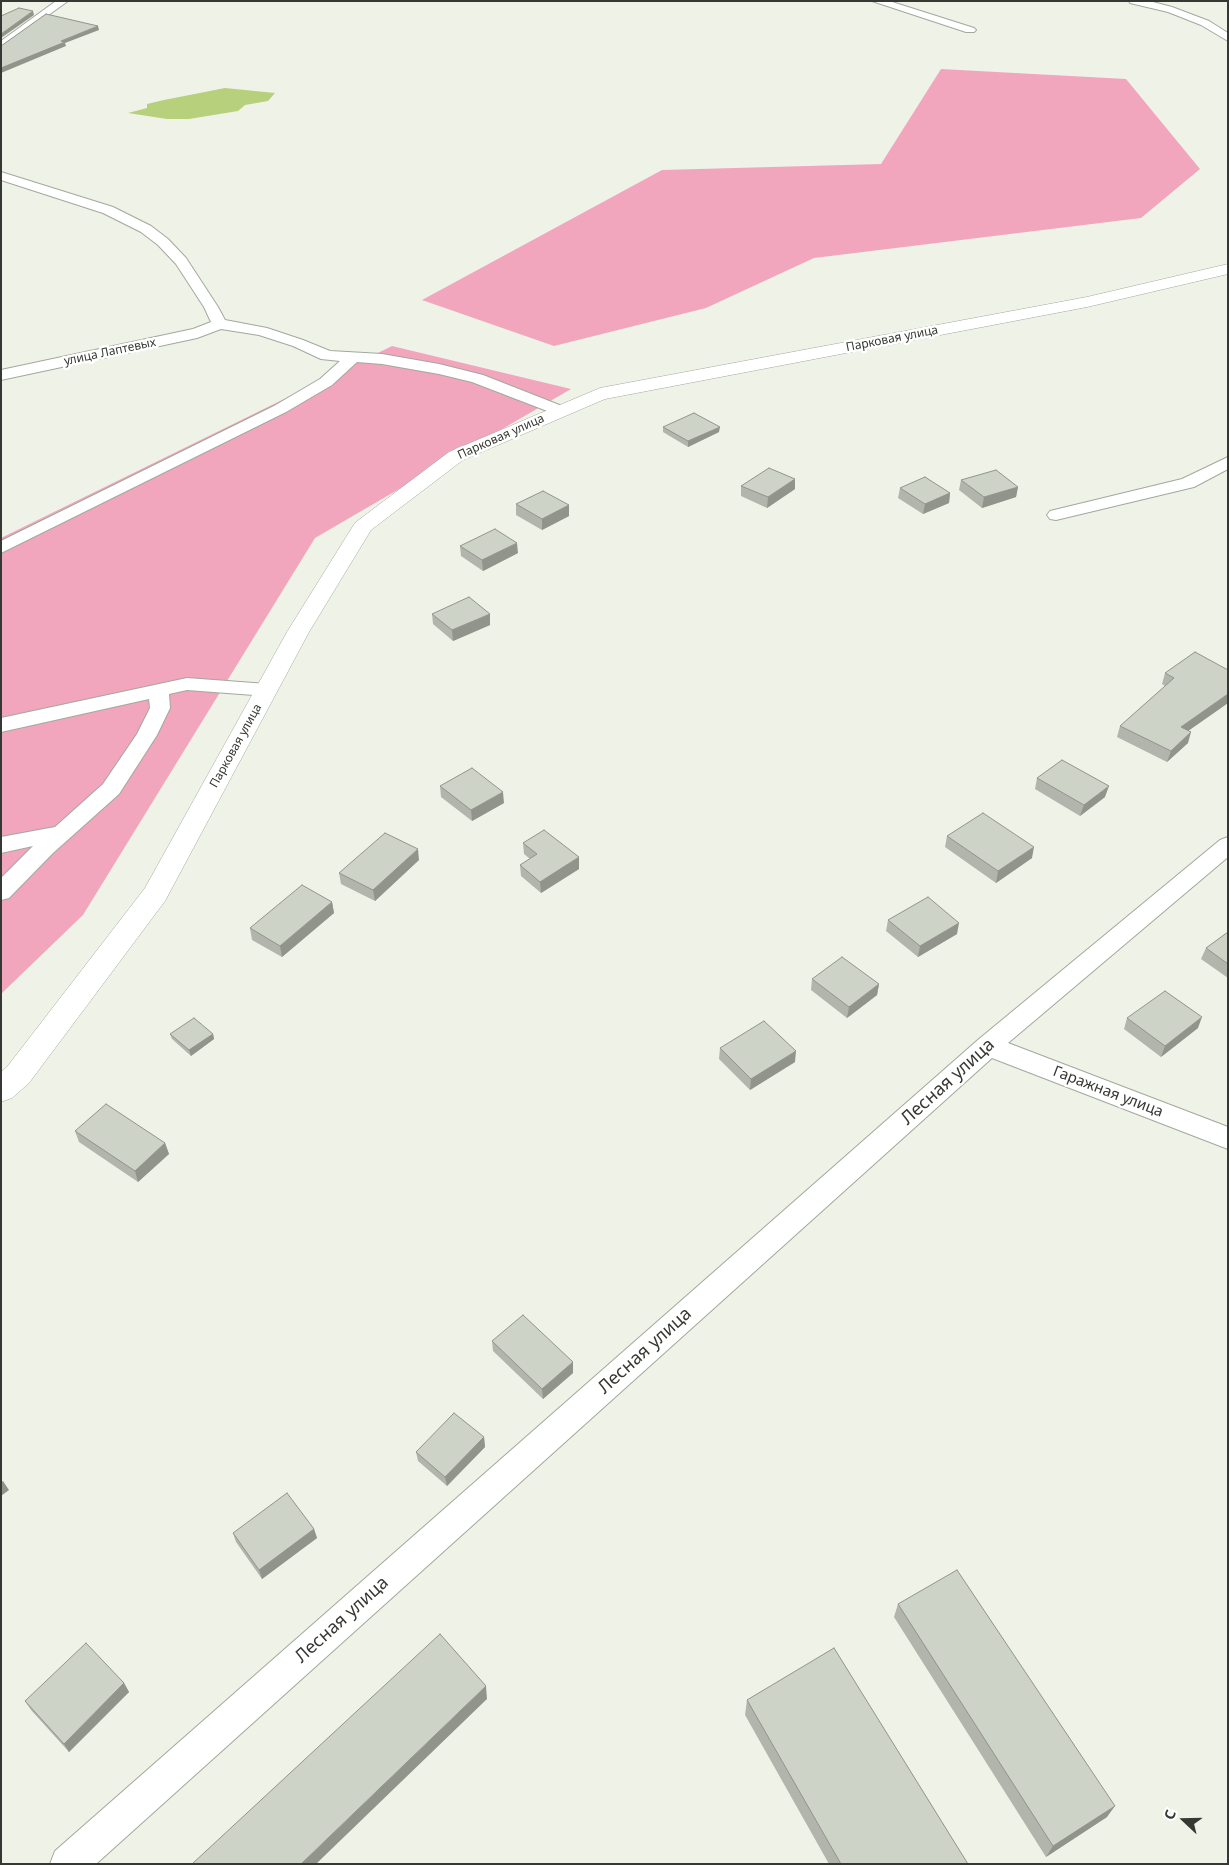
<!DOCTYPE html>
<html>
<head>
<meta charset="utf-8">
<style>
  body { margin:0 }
  #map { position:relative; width:1229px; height:1865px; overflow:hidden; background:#eff3e7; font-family:"Noto Sans",sans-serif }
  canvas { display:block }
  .frame { position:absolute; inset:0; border:2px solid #363833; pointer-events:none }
  .north { position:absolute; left:1159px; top:1795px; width:50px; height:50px; -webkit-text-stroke:4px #fff; paint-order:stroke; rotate:291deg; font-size:14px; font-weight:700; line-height:20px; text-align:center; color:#363833 }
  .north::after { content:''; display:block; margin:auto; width:18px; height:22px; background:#363833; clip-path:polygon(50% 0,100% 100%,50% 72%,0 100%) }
</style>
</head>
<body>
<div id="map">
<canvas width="1229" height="1865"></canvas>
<div class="frame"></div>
<div class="north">С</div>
</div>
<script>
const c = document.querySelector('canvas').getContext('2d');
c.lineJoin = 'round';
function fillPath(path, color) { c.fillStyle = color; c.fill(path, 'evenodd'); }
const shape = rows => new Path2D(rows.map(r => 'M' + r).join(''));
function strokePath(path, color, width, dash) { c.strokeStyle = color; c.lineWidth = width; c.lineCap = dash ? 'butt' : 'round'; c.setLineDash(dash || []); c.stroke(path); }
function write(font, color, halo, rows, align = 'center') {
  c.font = font + ' "Noto Sans",sans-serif'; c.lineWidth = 5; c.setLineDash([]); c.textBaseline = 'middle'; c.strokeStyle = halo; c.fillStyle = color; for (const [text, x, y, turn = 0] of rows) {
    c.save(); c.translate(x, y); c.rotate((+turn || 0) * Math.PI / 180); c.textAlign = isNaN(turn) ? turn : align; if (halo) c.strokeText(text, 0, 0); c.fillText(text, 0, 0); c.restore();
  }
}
fillPath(shape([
  [941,69,1126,79,1200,169,1141,218,814,258,706,308,554,346,422,300,662,170,881,164],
  [392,346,571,389,315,538,83,915,1,994,1,538]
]), '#f1a6be');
fillPath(shape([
  [225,88,275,93,268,101,245,105,238,111,189,119,167,119,128,113,147,108,147,104,164,100]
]), '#b6d07c');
const minor = shape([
  [56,1,68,1,1,49,1,41,56,1],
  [872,1,889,1,974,28,976,30,974,32,966,32,872,1],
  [1129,1,1149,1,1172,7,1209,21,1228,33,1228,41,1201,25,1168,12,1130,3,1129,1],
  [1,172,113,207,151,226,168,239,186,258,218,307,225,320,267,328,303,340,330,351,382,354,439,364,483,375,567,408,569,411,567,414,561,416,555,414,472,382,439,374,382,364,357,362,332,385,286,412,1,553,1,541,274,406,320,379,340,361,321,359,293,346,259,335,221,329,197,338,1,380,1,370,193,329,211,322,204,307,176,264,158,245,141,232,103,213,1,180,1,172],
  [1228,457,1228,469,1194,487,1056,520,1050,519,1047,515,1050,511,1182,479,1228,457],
  [187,678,267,684,274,686,277,690,274,694,267,696,187,690,169,694,170,708,157,735,119,794,53,853,9,898,1,900,1,878,33,846,1,853,1,837,55,827,103,784,137,734,150,708,149,699,1,732,1,718,187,678],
  [1228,837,1228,857,1008,1043,1228,1127,1228,1149,992,1058,96,1864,50,1864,55,1851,979,1039,1220,840,1228,837]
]);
const primary = shape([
  [1228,264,1228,274,1087,307,605,399,463,460,371,530,309,632,165,901,29,1083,12,1098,1,1102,1,1072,7,1067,145,888,287,632,353,526,356,522,449,452,600,388,1087,297,1228,264]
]);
strokePath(minor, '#a3a89c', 2);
strokePath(primary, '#a3a89c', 1);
fillPath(minor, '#fff');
fillPath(primary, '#fff');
fillPath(shape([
  [663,427,719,432,688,447,663,432],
  [795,479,795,489,767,508,741,496,741,486],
  [961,480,1018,487,1016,497,982,508,959,490],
  [900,488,950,493,949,503,923,514,898,498],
  [516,504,569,505,569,516,542,530,516,515],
  [460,546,518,553,483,571,461,556],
  [432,614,490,625,453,641,433,624],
  [1228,670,1228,703,1188,731,1188,743,1167,762,1117,737,1120,726,1165,686,1162,684,1165,673],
  [1037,778,1105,797,1080,816,1035,789],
  [440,786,504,803,472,821,441,797],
  [947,836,1032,858,996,883,945,847],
  [523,843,579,869,541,893,521,876,520,865,530,859,524,854],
  [419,860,375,901,341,884,339,873],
  [332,902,334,913,282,957,252,940,250,928],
  [888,920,957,934,918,957,886,931],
  [1228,932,1228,978,1201,959,1206,948],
  [812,979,879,984,877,995,847,1018,811,990],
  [1127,1018,1198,1028,1161,1057,1124,1029],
  [170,1034,213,1034,214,1039,191,1056,172,1039],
  [720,1048,795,1062,750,1090,719,1059],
  [75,1131,165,1143,169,1154,138,1182,79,1142],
  [492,1341,573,1362,573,1373,543,1399,493,1351],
  [484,1437,485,1447,447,1486,418,1461,416,1452],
  [314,1529,317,1538,262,1579,236,1542,233,1533],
  [898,1604,1107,1817,1046,1857,894,1617],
  [124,1683,129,1692,69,1752,31,1710,25,1701],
  [747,1700,968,1864,829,1864,745,1715]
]), '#b1b5ab');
fillPath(shape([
  [33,11,34,15,1,38,1,34],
  [98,26,99,30,65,43,66,46,1,73,1,68,61,41],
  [720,427,719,432,688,447,688,441],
  [795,479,795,489,767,508,768,497],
  [1018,487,1016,497,982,508,984,497],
  [950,493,949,503,923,514,925,504],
  [569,505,569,516,542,530,542,519],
  [517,543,518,553,483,571,482,560],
  [490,614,490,625,453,641,452,630],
  [1228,694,1228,703,1178,738,1181,727],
  [1191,732,1188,743,1167,762,1171,751],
  [1109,786,1105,797,1080,816,1084,805],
  [503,792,504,803,472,821,471,810],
  [1034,847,1032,858,996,883,998,871],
  [418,849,419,860,375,901,373,890],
  [579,857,579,869,541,893,540,882],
  [332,902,334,913,282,957,280,946],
  [959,923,957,934,918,957,920,946],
  [879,984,877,995,847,1018,849,1007],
  [1202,1017,1198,1028,1161,1057,1165,1046],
  [213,1034,214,1039,191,1056,189,1050],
  [796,1051,795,1062,750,1090,751,1079],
  [165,1143,169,1154,138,1182,135,1171],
  [573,1362,573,1373,543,1399,542,1389],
  [484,1437,485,1447,447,1486,445,1477],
  [3,1481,9,1490,1,1496,1,1482],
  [314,1529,317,1538,262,1579,259,1570],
  [124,1683,129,1692,69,1752,64,1744],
  [486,1686,487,1699,316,1864,301,1864],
  [1115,1806,1107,1817,1046,1857,1053,1846]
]), '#90948b');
const building = shape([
  [19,8,33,11,1,34,1,16,19,8],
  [46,14,98,26,61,41,65,42,1,68,1,46,46,14],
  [694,413,720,427,688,441,663,427,694,413],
  [769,468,795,479,768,497,741,486,769,468],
  [996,470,1018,487,984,497,961,480,996,470],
  [925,477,950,493,925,504,900,488,925,477],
  [543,491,569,505,542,519,516,504,543,491],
  [495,529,517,543,482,560,460,546,495,529],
  [469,597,490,614,452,630,432,614,469,597],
  [1195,652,1228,670,1228,694,1181,727,1191,732,1171,751,1120,726,1174,678,1165,673,1195,652],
  [1062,760,1109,786,1084,805,1037,778,1062,760],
  [472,768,503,792,471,810,440,786,472,768],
  [983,813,1034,847,998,871,947,836,983,813],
  [544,830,579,857,540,882,520,865,537,854,523,843,544,830],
  [385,833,418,849,373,890,339,873,385,833],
  [302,885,332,902,280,946,250,928,302,885],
  [928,897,959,923,920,946,888,920,928,897],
  [1228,932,1228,964,1206,948,1228,932],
  [842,957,879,984,849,1007,812,979,842,957],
  [1165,991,1202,1017,1165,1046,1127,1018,1165,991],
  [194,1018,213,1034,189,1050,170,1034,194,1018],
  [764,1021,796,1051,751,1079,720,1048,764,1021],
  [106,1104,165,1143,135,1171,75,1131,106,1104],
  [523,1315,573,1362,542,1389,492,1341,523,1315],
  [454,1413,484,1437,445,1477,416,1452,454,1413],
  [287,1493,314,1529,259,1570,233,1533,287,1493],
  [957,1570,1115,1806,1053,1846,898,1604,957,1570],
  [440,1634,486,1686,301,1864,192,1864,440,1634],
  [86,1643,124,1683,64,1744,25,1701,86,1643],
  [834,1648,968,1864,841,1864,747,1700,834,1648]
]);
fillPath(building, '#ced3c7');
strokePath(building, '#90948b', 1);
write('12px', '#363833', '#fff', [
  ["Парковая улица",892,339,-11],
  ["улица Лаптевых",110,352,-12],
  ["Парковая улица",501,437,-24],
  ["Парковая улица",236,746,-61]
]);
write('15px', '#363833', '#fff', [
  ["Гаражная улица",1108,1092,21]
]);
write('18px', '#363833', '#fff', [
  ["Лесная улица",948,1082,-42],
  ["Лесная улица",645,1351,-42],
  ["Лесная улица",342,1620,-42]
]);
</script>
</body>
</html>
